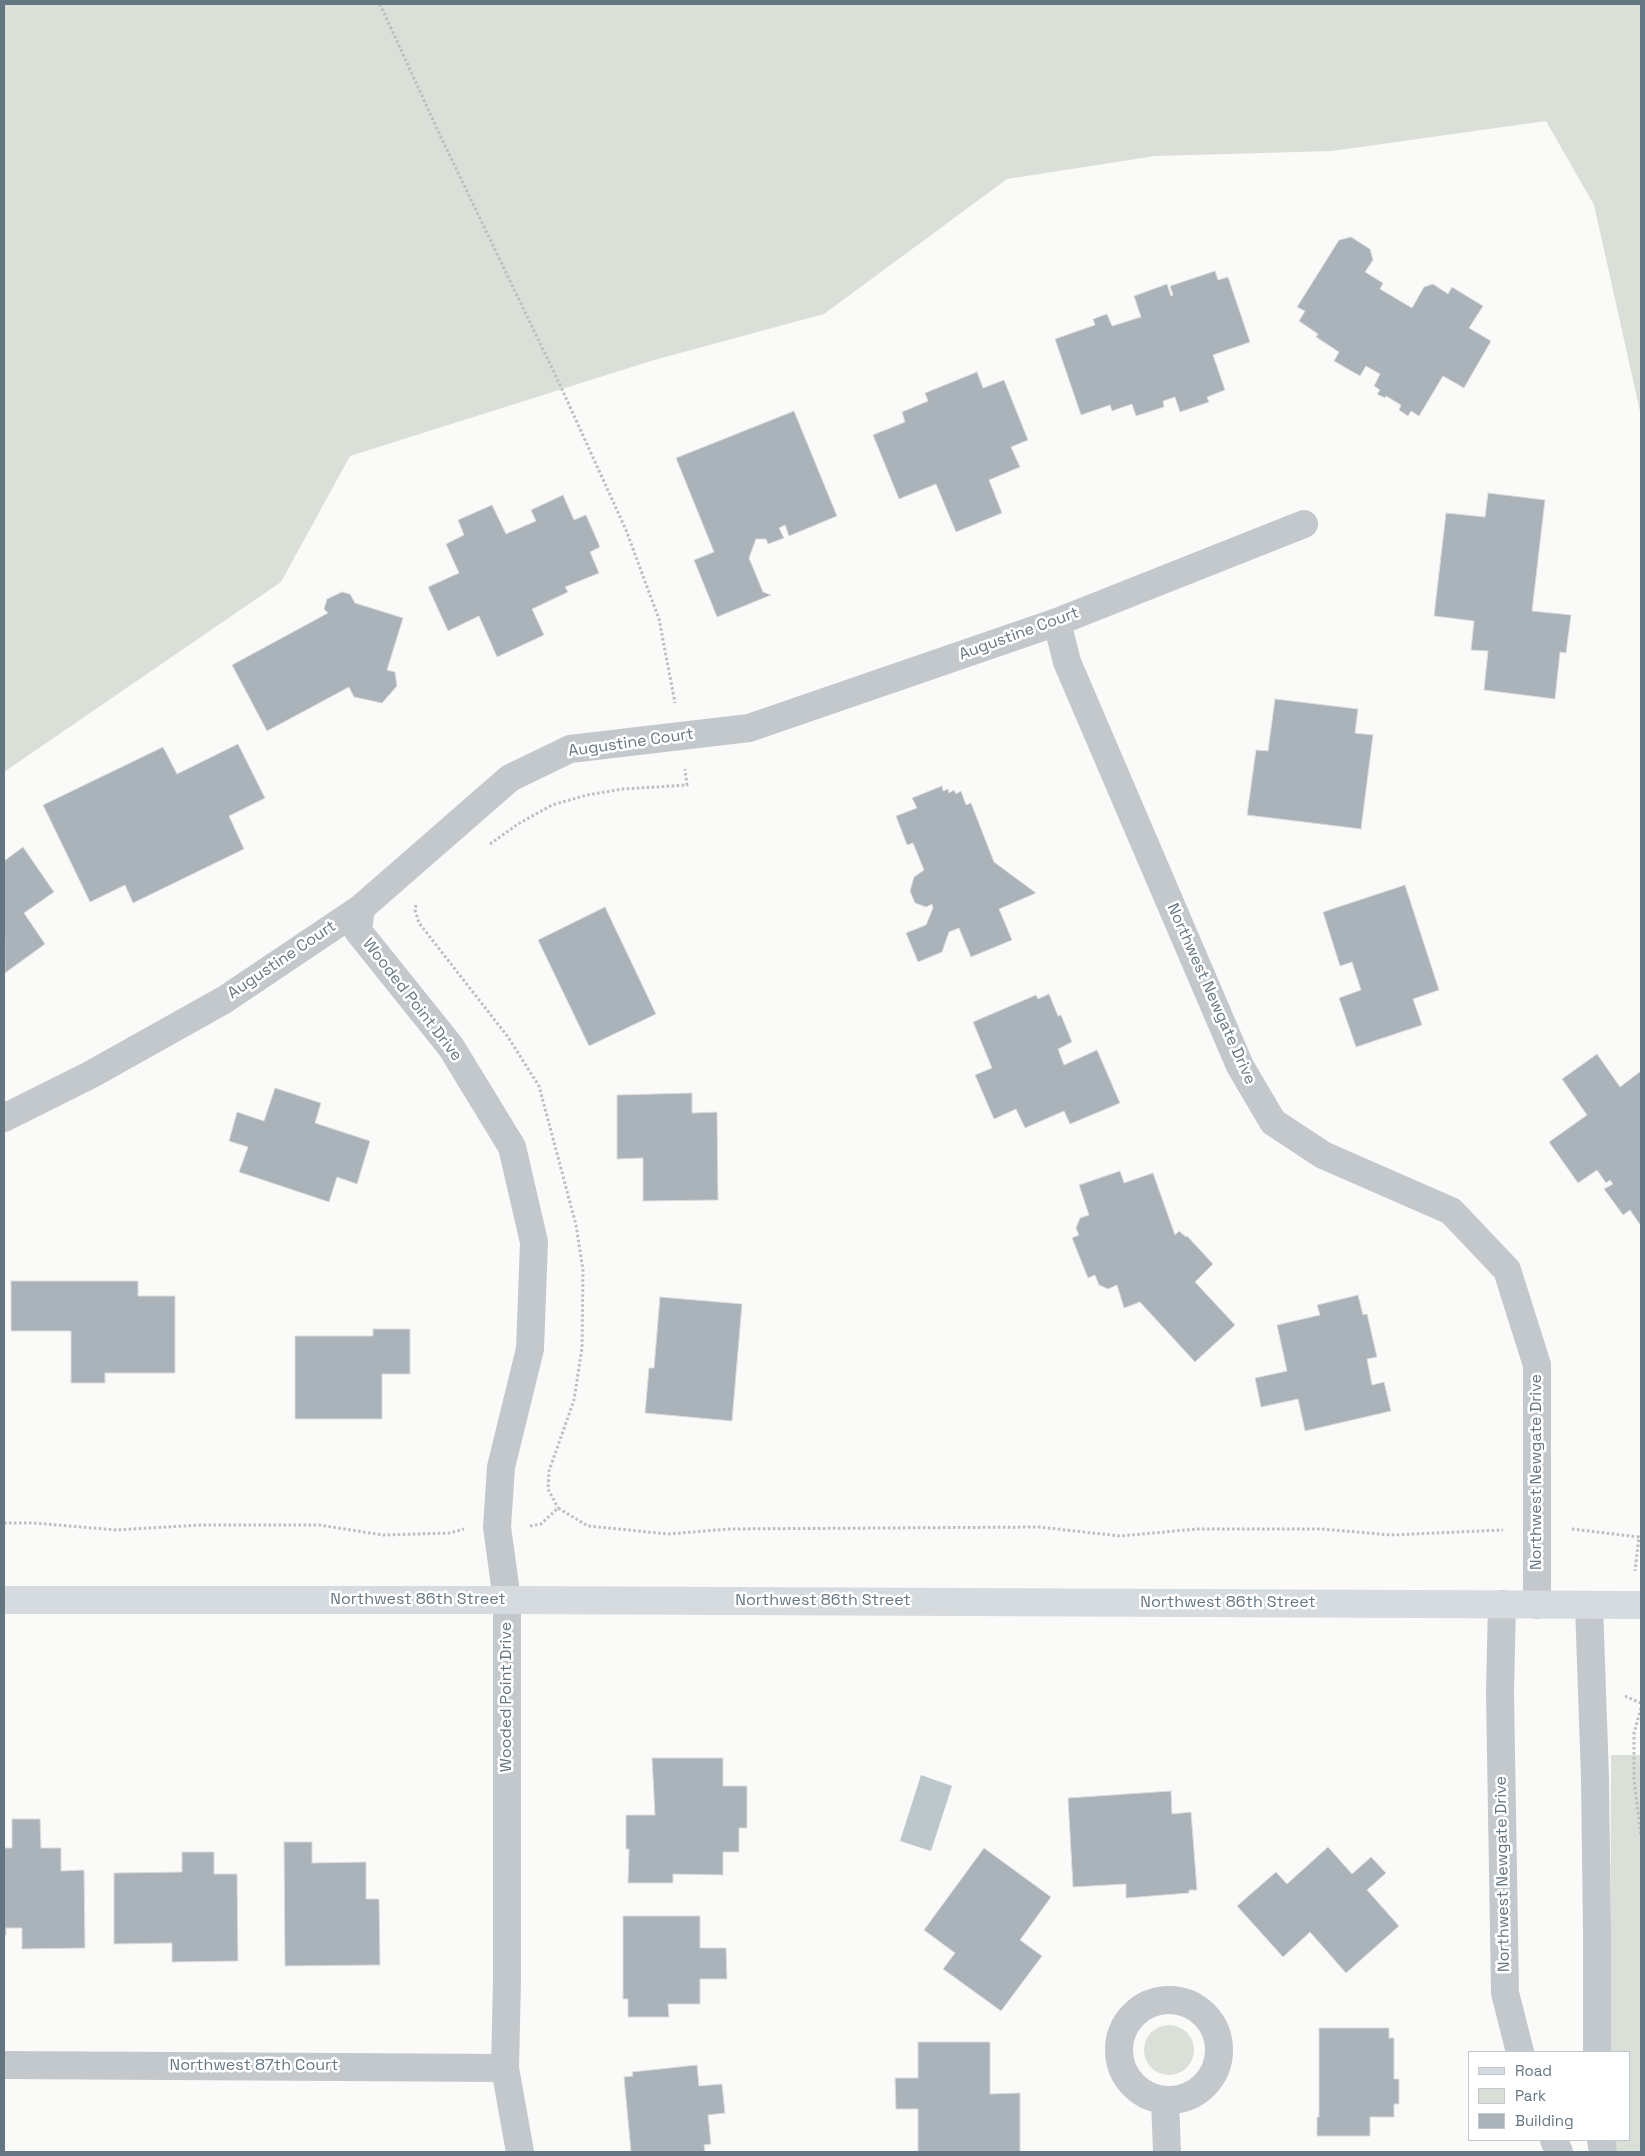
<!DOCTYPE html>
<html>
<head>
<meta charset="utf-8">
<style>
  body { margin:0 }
  #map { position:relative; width:1645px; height:2156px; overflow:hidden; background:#fafaf8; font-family:"Space Grotesk",sans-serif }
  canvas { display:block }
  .frame { position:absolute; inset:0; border:5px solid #657683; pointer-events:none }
  .legend { position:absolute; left:1468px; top:2051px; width:162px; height:90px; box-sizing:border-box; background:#fff; border:1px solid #c1c8cd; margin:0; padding:6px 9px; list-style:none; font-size:15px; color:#657683 }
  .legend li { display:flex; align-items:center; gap:10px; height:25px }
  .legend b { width:25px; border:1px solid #c1c8cd }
</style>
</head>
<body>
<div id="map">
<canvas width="1645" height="2156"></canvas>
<div class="frame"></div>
<ul class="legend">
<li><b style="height:6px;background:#d6dbdf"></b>Road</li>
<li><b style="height:14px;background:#dadfd7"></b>Park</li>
<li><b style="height:14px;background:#aab3b9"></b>Building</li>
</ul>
</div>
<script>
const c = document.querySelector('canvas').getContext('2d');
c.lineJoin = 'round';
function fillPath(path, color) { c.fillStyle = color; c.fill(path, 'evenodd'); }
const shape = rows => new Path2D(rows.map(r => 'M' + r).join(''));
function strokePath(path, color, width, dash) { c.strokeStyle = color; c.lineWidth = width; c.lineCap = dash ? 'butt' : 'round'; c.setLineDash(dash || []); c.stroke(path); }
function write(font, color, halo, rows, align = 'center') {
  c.font = font + ' "Space Grotesk",sans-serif'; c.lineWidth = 5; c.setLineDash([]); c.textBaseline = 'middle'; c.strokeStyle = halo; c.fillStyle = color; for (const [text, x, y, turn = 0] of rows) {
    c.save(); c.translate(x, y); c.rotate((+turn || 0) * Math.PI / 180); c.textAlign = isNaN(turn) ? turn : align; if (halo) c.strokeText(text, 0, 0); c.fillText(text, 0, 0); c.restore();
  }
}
fillPath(shape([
  [4,4,1641,4,1641,416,1594,205,1546,121,1332,151,1155,156,1007,179,824,314,654,360,350,456,281,582,4,772],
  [1611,1755,1641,1755,1641,2152,1614,2152,1612,2140,1629,2140,1629,2052,1610,2052],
  '1144 2050a25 25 0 1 1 50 0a25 25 0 1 1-50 0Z'
]), '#dadfd7');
fillPath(shape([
  [921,1775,952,1786,931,1851,900,1841]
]), '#bbc7cb');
const building = shape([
  [1351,237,1370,249,1373,260,1365,272,1383,283,1380,289,1412,308,1424,287,1433,284,1448,294,1452,287,1483,306,1469,328,1491,341,1464,388,1443,376,1419,416,1411,411,1408,416,1399,410,1401,405,1386,396,1385,398,1377,394,1380,390,1374,386,1380,374,1366,366,1360,376,1334,361,1339,352,1316,337,1318,334,1299,321,1305,311,1297,307,1339,240,1351,237],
  [1215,271,1218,280,1228,277,1250,342,1213,355,1225,390,1207,397,1209,402,1180,412,1175,397,1163,401,1164,407,1136,416,1132,404,1112,411,1110,405,1081,415,1055,339,1095,325,1093,319,1107,314,1112,326,1141,317,1134,296,1167,284,1171,296,1173,295,1170,286,1215,271],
  [977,372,983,388,1004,380,1028,440,1011,447,1020,467,989,480,1002,513,956,532,936,484,899,499,873,435,905,422,902,412,928,401,925,393,977,372],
  [794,411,837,516,789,536,785,525,779,528,784,538,768,544,766,539,756,539,749,558,763,592,771,595,717,617,694,560,714,552,676,458,794,411],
  [1488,493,1545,500,1532,611,1571,615,1566,653,1560,652,1555,699,1484,690,1488,651,1471,650,1474,621,1434,616,1446,513,1485,517,1488,493],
  [563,495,574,520,586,515,600,547,590,552,599,573,565,587,568,592,532,609,544,635,497,657,479,616,448,631,428,587,459,573,446,544,464,535,458,520,492,505,506,534,536,521,531,510,563,495],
  [342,592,350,594,355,603,403,618,387,670,395,672,397,686,382,703,354,697,349,687,267,731,232,665,328,613,324,609,327,599,342,592],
  [1275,699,1358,709,1355,733,1373,735,1361,829,1247,815,1256,750,1268,751,1275,699],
  [238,744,265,798,229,816,244,849,133,903,125,885,90,902,43,805,163,747,177,774,238,744],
  [942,786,943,791,948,789,949,793,954,790,956,794,961,791,966,805,971,803,994,862,1036,893,999,909,1012,940,971,957,959,928,949,932,942,952,918,962,906,933,926,925,933,908,932,904,926,907,915,903,910,891,914,877,924,870,913,843,907,845,896,816,917,808,912,798,942,786],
  [23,847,54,892,24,913,45,944,5,973,4,861,23,847],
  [1405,885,1439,990,1413,999,1422,1025,1356,1047,1339,998,1361,990,1352,962,1340,966,1323,912,1405,885],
  [605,907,656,1014,589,1046,538,940,605,907],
  [1049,994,1058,1016,1061,1015,1072,1042,1058,1049,1064,1065,1097,1050,1120,1103,1070,1124,1064,1111,1025,1128,1016,1109,994,1119,975,1075,992,1068,973,1022,1036,995,1038,999,1049,994],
  [1597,1054,1620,1087,1641,1071,1641,1226,1630,1210,1623,1215,1604,1189,1613,1184,1610,1180,1606,1183,1597,1170,1578,1183,1549,1142,1587,1115,1562,1079,1597,1054],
  [275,1088,321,1103,315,1123,370,1141,357,1184,337,1177,329,1202,239,1172,248,1147,229,1141,237,1112,264,1121,275,1088],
  [692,1093,692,1113,717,1112,718,1200,643,1201,643,1158,617,1159,617,1095,692,1093],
  [1120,1171,1124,1183,1153,1173,1175,1235,1179,1231,1186,1237,1187,1236,1213,1264,1195,1282,1235,1325,1195,1362,1140,1302,1124,1308,1117,1285,1108,1289,1099,1285,1095,1275,1088,1278,1072,1238,1079,1235,1076,1228,1080,1218,1089,1215,1079,1185,1120,1171],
  [11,1281,138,1281,138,1296,175,1296,175,1373,105,1373,105,1383,71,1383,71,1331,11,1331,11,1281],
  [1358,1295,1363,1315,1367,1314,1377,1357,1367,1359,1372,1385,1384,1382,1391,1411,1305,1431,1298,1399,1261,1407,1255,1378,1287,1371,1277,1325,1320,1315,1317,1305,1358,1295],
  [660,1297,742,1304,732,1421,645,1413,649,1368,654,1368,660,1297],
  [373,1329,410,1329,410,1374,382,1374,382,1419,295,1419,295,1336,373,1336,373,1329],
  [652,1758,723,1758,723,1786,747,1786,747,1828,739,1828,739,1852,723,1852,723,1875,673,1874,673,1883,628,1883,629,1849,626,1849,626,1815,655,1815,652,1758],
  [1171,1791,1172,1814,1191,1812,1197,1890,1189,1890,1189,1893,1126,1898,1126,1884,1073,1887,1068,1798,1171,1791],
  [12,1819,40,1819,41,1848,61,1848,61,1871,84,1870,85,1948,22,1949,22,1928,6,1928,6,1935,4,1935,4,1848,12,1848,12,1819],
  [284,1842,312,1842,312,1863,366,1862,366,1899,379,1899,380,1965,285,1966,284,1842],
  [1328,1847,1352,1874,1371,1857,1386,1873,1367,1890,1399,1926,1346,1973,1310,1932,1283,1957,1237,1906,1276,1872,1287,1884,1328,1847],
  [984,1848,1051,1897,1020,1940,1042,1956,1001,2011,943,1969,955,1953,924,1930,984,1848],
  [182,1852,214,1852,214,1874,237,1874,238,1961,172,1962,172,1943,114,1944,114,1873,182,1872,182,1852],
  [623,1916,700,1916,700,1948,726,1948,727,1979,700,1979,700,2004,668,2004,669,2017,628,2017,628,1999,623,1999,623,1916],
  [1319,2028,1389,2028,1389,2038,1394,2038,1394,2079,1399,2079,1399,2104,1394,2104,1394,2117,1370,2117,1370,2136,1317,2136,1317,2117,1319,2117,1319,2028],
  [918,2042,990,2042,990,2094,1020,2093,1020,2152,918,2152,918,2109,896,2109,895,2078,918,2078,918,2042],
  [697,2065,699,2086,722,2084,725,2113,708,2115,711,2144,704,2145,705,2152,631,2152,624,2077,633,2076,632,2072,697,2065]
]);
fillPath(building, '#aab3b9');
strokePath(building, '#dcdcda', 1);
strokePath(shape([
  [380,4,439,133,560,385,626,530,659,619,675,703],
  [490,844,518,824,552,805,587,795,623,789,687,785,685,769],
  [416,905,415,910,419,923,508,1037,539,1086,576,1225,583,1270,582,1348,574,1400,549,1471,548,1489,558,1508],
  [4,1523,34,1523,116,1530,201,1525,319,1525,383,1535,450,1533,464,1529],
  [530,1526,541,1524,558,1508,588,1526,668,1534,729,1529,1039,1527,1120,1536,1197,1529,1322,1529,1391,1535,1503,1530],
  [1572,1529,1639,1537,1635,1571],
  [1625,1696,1641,1703],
  [1641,1708,1634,1733,1634,1778,1641,1836]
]), '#bbbfc2', 3, [2.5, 2.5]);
strokePath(shape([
  [1057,622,1067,662,1240,1066,1273,1122,1323,1155,1451,1211,1507,1270,1537,1365,1537,1605],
  [361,908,358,931,451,1047,512,1147,534,1242,530,1349,501,1467,497,1527,507,1600,507,1981,505,2068,520,2152],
  [4,1118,90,1075,224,1000,361,908,510,778,570,749,749,728,1057,622,1304,524],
  [1502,1604,1500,1692,1505,1993,1520,2052],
  [1589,1605,1595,1778,1597,1931,1597,2052],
  '1119 2050a50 50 0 1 1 100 0a50 50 0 1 1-100 0Z',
  [4,2065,505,2068],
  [1165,2100,1167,2152],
  [1554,2140,1559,2152],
  [1601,2140,1603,2152]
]), '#c3c8cc', 28);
strokePath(shape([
  [4,1600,507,1600,1641,1605]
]), '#d6dbdf', 28);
write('16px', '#657683', '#fff', [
  ["Augustine Court",1019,634,-20],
  ["Augustine Court",631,743,-8],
  ["Augustine Court",282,960,-34],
  ["Northwest Newgate Drive",1211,994,66],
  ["Wooded Point Drive",412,1000,52],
  ["Northwest Newgate Drive",1537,1472,-90],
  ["Northwest 86th Street",418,1600],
  ["Northwest 86th Street",823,1601],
  ["Northwest 86th Street",1228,1603],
  ["Wooded Point Drive",507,1697,-90],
  ["Northwest Newgate Drive",1503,1874,-91],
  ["Northwest 87th Court",254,2066]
]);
</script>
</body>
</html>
